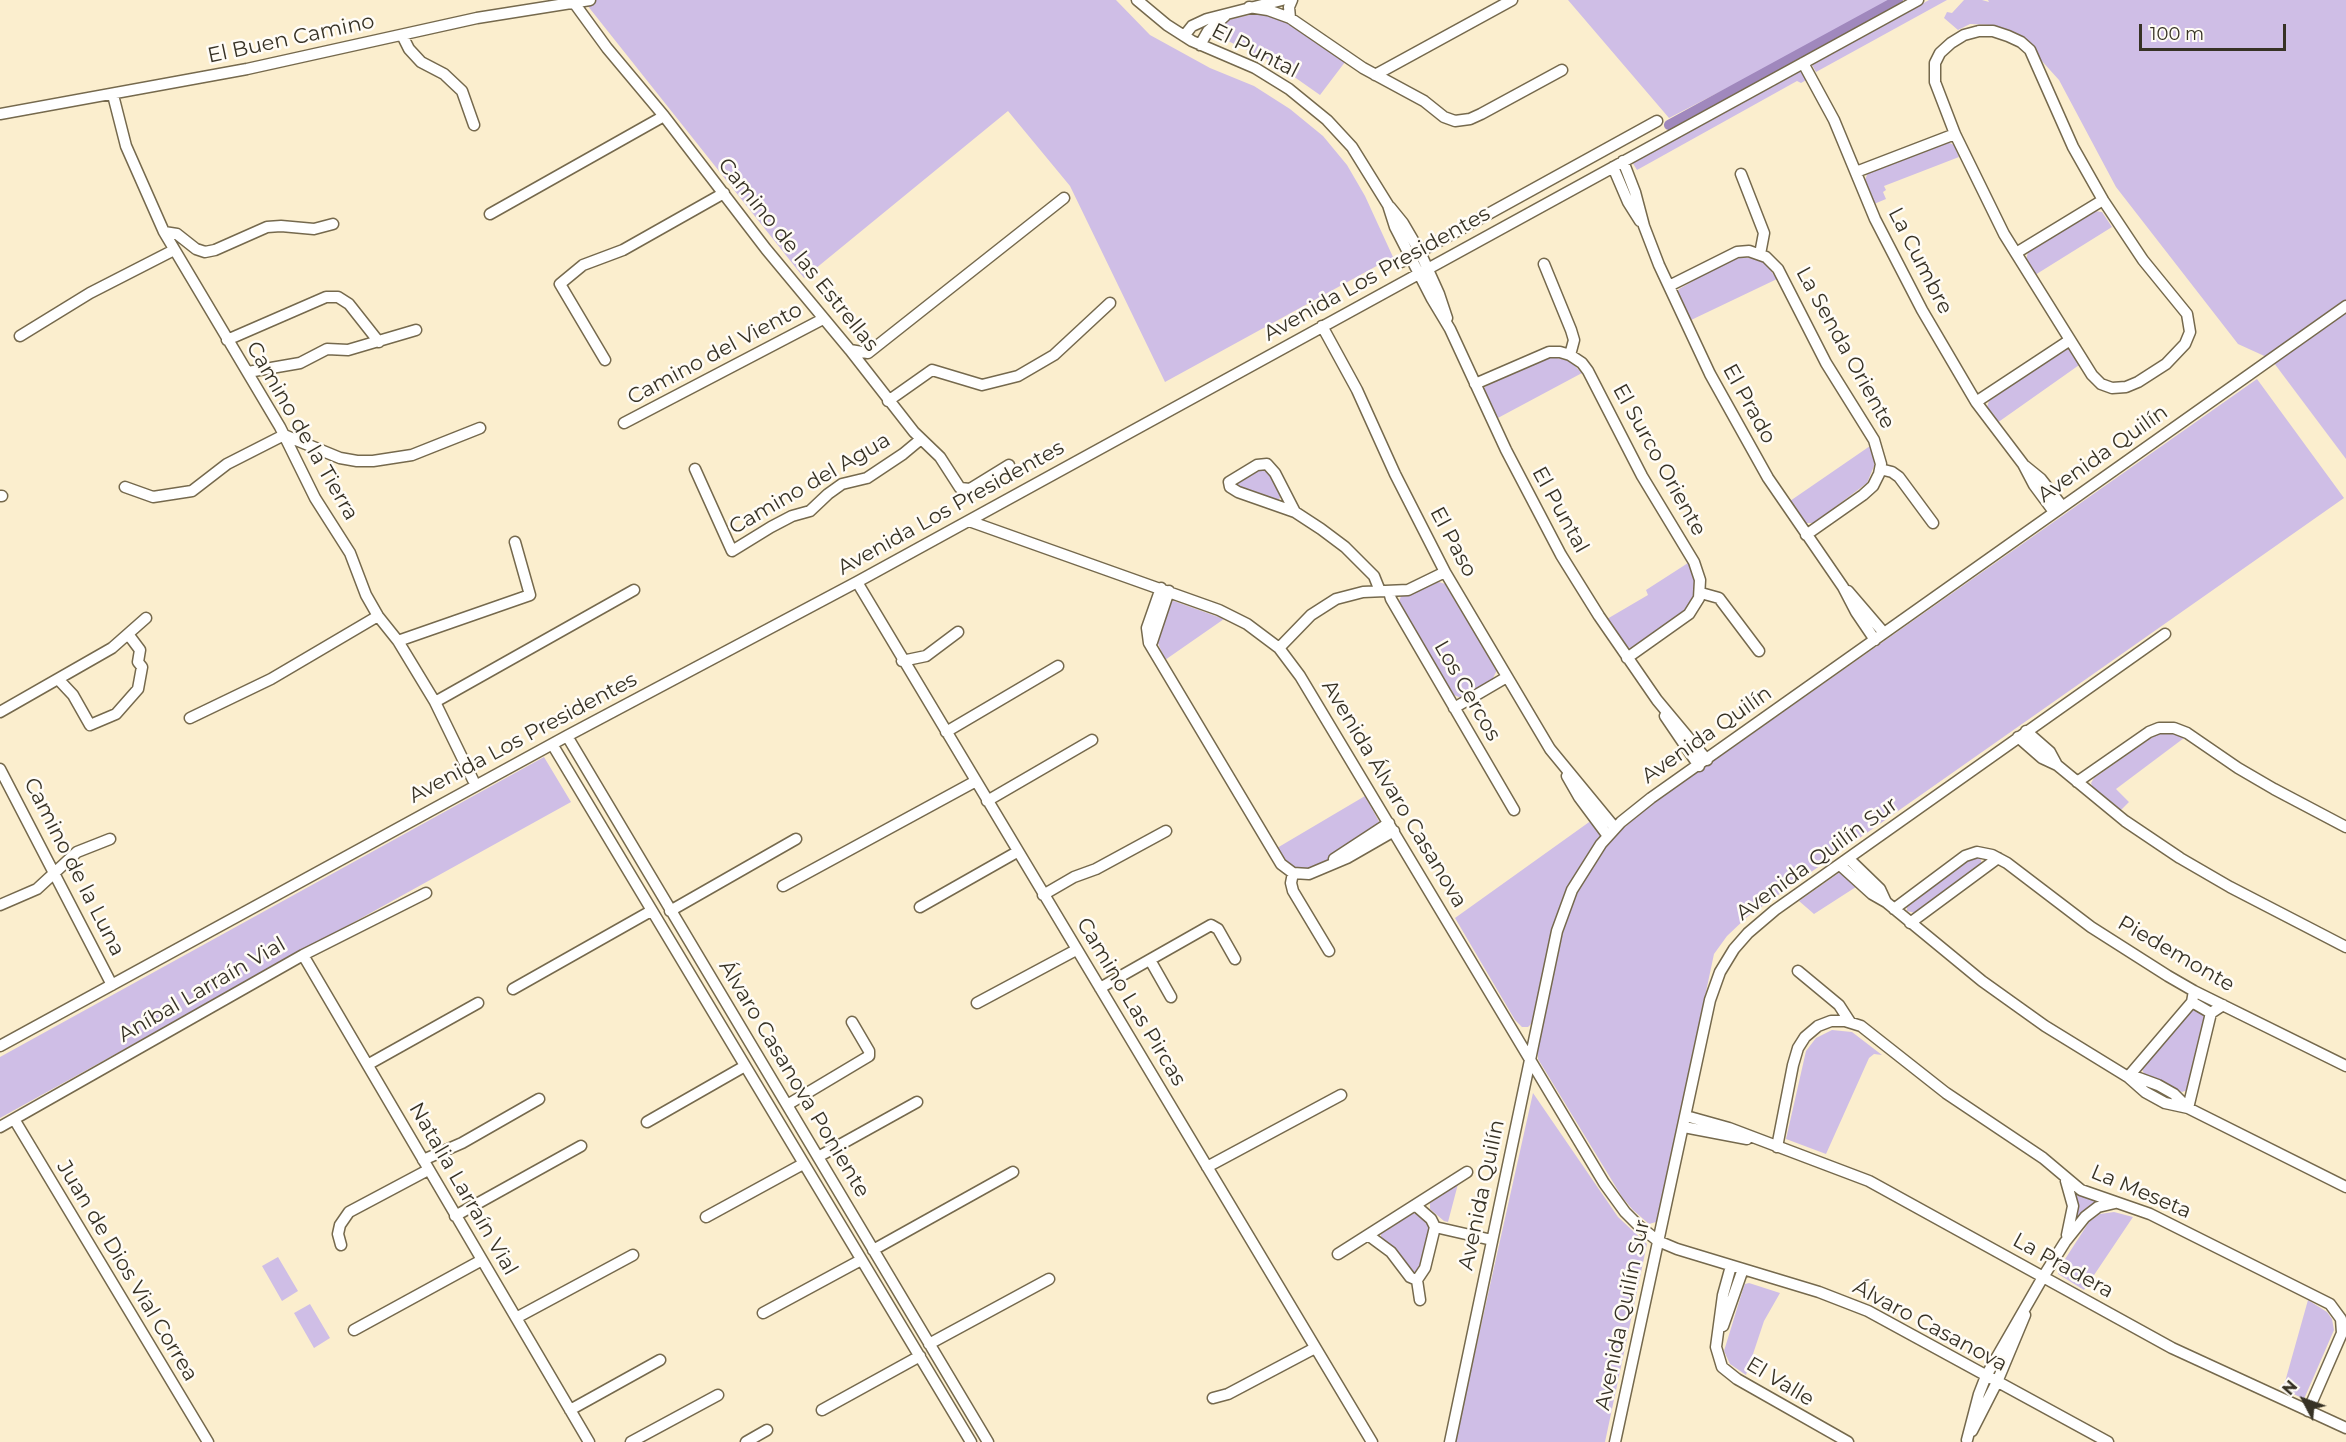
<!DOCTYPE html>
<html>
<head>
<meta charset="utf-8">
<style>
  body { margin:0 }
  #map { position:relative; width:2346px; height:1442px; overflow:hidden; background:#fbeece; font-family:Montserrat,sans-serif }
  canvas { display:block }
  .north { position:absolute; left:2274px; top:1370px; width:60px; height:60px; -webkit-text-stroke:4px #fffcf6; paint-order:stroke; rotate:311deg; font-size:16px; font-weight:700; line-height:24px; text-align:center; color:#373225 }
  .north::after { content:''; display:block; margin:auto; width:21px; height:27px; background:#373225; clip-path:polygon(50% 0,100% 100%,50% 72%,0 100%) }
  .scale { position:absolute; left:2139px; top:24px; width:147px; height:27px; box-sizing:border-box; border:3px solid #373225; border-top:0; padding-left:8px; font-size:18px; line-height:21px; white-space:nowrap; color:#373225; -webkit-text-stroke:4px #fffcf6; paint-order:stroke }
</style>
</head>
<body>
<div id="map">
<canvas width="2346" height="1442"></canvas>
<div class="north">N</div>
<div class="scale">100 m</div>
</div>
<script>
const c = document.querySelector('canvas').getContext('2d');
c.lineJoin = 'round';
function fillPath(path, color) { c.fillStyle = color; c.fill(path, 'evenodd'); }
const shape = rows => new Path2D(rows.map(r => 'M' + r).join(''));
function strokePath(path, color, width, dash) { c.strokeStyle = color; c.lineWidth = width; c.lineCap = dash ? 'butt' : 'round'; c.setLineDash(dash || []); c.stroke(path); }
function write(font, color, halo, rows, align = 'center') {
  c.font = font + ' Montserrat,sans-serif'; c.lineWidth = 5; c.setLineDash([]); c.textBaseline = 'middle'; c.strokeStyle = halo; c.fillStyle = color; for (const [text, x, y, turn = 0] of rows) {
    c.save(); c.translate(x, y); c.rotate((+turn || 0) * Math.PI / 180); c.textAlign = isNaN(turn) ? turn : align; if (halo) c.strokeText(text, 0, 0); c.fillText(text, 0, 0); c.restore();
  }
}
fillPath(shape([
  [583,0,1116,0,1150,35,1210,68,1254,86,1290,109,1323,136,1347,165,1365,196,1393,257,1165,382,1070,186,1008,111,804,278],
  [1568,0,1898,0,1669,118],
  [1929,0,1947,0,1816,72,1812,65],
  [1964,0,1982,0,1989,2,1988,0,2346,0,2346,459,2271,359,2238,344,2116,187,2059,80,2022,39,2008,31,1991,25,1970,24,1958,30,1944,18,1947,12,1952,13],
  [1254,14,1272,16,1285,21,1345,62,1320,95,1273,62,1215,35,1217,30,1227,20],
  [1802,70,1808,79,1801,83,1797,81,1637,170,1632,162],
  [1948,142,1954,145,1959,157,1884,186,1886,190,1883,192,1886,199,1874,204,1865,180,1868,172],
  [2095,211,2102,212,2112,227,2035,275,2026,260,2028,252],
  [1742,257,1756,259,1765,263,1777,279,1689,321,1677,293,1679,289,1719,266],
  [2065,349,2071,349,2082,363,1997,423,1987,407,1989,401],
  [1553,357,1570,361,1582,373,1496,419,1483,389,1489,383],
  [2257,379,2344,498,1747,917,1727,936,1714,954,1658,1217,1656,1222,1649,1224,1633,1210,1622,1197,1538,1059,1538,1047,1565,923,1575,894,1599,855,1621,830,1658,800],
  [1870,446,1874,455,1874,466,1867,483,1814,523,1806,523,1790,501],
  [1259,470,1269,472,1281,496,1278,501,1236,485],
  [1688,563,1696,582,1696,593,1690,606,1637,645,1630,648,1624,645,1607,619,1648,595,1646,590],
  [1439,582,1445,584,1497,670,1492,680,1461,698,1454,695,1399,602,1401,596],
  [1174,601,1224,619,1165,660,1157,641,1168,602],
  [2161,733,2172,733,2184,738,2116,789,2129,802,2121,810,2093,788,2091,783,2094,778,2151,738],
  [544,757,571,802,0,1118,0,1057],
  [1365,796,1381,825,1312,870,1294,868,1286,862,1277,848],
  [1592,820,1601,834,1600,837,1585,860,1533,1022,1528,1027,1522,1027,1515,1020,1455,918],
  [1969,857,1980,857,1982,864,1915,913,1907,911,1907,904],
  [1843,870,1859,885,1814,914,1799,901],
  [2191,1009,2196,1009,2206,1016,2188,1090,2182,1092,2144,1074,2142,1069],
  [1832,1030,1852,1032,1882,1055,1874,1054,1869,1058,1826,1154,1786,1139,1806,1051,1816,1038],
  [1533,1093,1618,1217,1647,1244,1605,1442,1455,1442],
  [1458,1184,1448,1222,1444,1221,1430,1209,1430,1203],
  [2076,1193,2097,1201,2096,1205,2080,1219,2076,1218],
  [2114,1212,2133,1217,2084,1290,2058,1274,2058,1270,2089,1222,2100,1214],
  [1413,1213,1421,1215,1430,1226,1422,1266,1414,1274,1410,1271,1398,1252,1381,1237,1381,1234],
  [278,1257,298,1291,282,1301,262,1266],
  [1749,1283,1780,1293,1764,1321,1746,1375,1730,1364,1724,1351,1743,1289,1745,1284],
  [2308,1300,2327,1312,2332,1319,2334,1330,2304,1399,2283,1389],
  [310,1304,330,1338,314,1348,294,1313]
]), '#cfbee6');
strokePath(shape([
  [1669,125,1898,0]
]), '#a088bd', 10);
const minor = shape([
  [572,0,607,48,664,116,766,249,850,350,914,432,940,457,960,488,970,489,1009,465],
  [1137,0,1167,25,1192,41,1255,68,1289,89,1327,120,1352,147,1388,205,1395,227,1432,299,1450,329,1506,450,1561,555,1599,616,1657,700,1707,760],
  [1249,7,1268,10,1290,18,1363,68,1424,101,1444,117,1455,121,1470,119,1481,114,1562,70],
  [1290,18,1289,7,1292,0],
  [1979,31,1993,31,2008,36,2021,42,2030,50,2073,147,2103,200,2143,260,2187,314,2190,332,2185,344,2166,364,2138,382,2126,387,2112,388,2101,384,2092,375,2004,234,1955,134,1935,82,1935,63,1940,53,1951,43,1964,35,1979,31],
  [402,35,409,49,421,62,444,74,462,91,474,125],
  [1184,36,1192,26,1207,19,1282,0],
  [1200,45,1208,31,1225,16],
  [1803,63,1834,120,1875,219,1922,310,1976,402,2023,464,2034,485,2054,512],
  [1375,75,1512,0],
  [113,95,126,146,164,232,280,427,315,498,350,553,366,595,378,616,398,641,435,702,473,780],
  [0,114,247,69,477,18,590,0],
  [1623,161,1635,192,1644,226,1659,265,1710,374,1768,478,1843,587,1856,612,1875,640],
  [1613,167,1628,202,1640,221],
  [1856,172,1955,134],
  [1741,174,1764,233,1760,254],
  [1390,207,1403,223,1420,252,1439,294,1447,318],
  [490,214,664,116],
  [164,232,177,234,196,249,205,252,215,250,267,227,281,226,314,229,333,224],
  [2016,253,2103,200],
  [1401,262,1657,121],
  [1544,264,1571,330,1574,340,1570,355],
  [1669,286,1737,252,1749,251,1766,257,1778,269,1826,363,1874,440,1881,464,1879,474,1873,486,1863,495,1806,535],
  [1322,326,1357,390,1395,474,1445,572,1550,749,1615,828],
  [20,336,90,293,174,250],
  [227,340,326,297,338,297,349,304,379,342],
  [850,350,868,353,1064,198],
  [605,360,560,284,583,265,623,250,724,193],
  [248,372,300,363,327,349,348,350,416,330],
  [1475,384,1549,352,1560,352,1570,355,1582,363,1588,371,1642,476,1694,562,1700,580,1699,598,1689,614,1627,658],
  [888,401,932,370,982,385,1018,376,1054,355,1110,303],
  [1976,402,2070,340],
  [624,423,823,319],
  [2025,466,2041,479,2062,506],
  [695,469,732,551,771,527,792,516,810,511,828,494,842,484,867,478,903,454,921,439],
  [1880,469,1892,472,1899,477,1933,523],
  [125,487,153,497,192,491,227,464,284,435,340,458,357,461,373,461,412,455,480,428],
  [0,496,2,496],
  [1295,512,1275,473,1267,464,1257,465,1229,482,1230,487,1238,492,1295,512,1321,529,1345,547,1374,576,1380,591],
  [969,521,1219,610,1247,624,1279,648,1300,676,1604,1183,1625,1212,1638,1225,1658,1241,1677,1249,1819,1292,1868,1311,2108,1442],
  [857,582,1372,1442],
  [1161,588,1147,628,1149,643,1281,864,1293,873,1309,874,1347,858,1394,831],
  [1848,591,1884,633],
  [1389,592,1391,599,1514,810],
  [1701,593,1719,598,1759,651],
  [398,641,530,595,515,542],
  [1152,642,1169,591],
  [1279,648,1311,615,1336,599,1363,592,1408,590,1445,572],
  [902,661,926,656,958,632],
  [58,679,73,695,90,725,116,714,138,689,142,667,138,662,140,650,128,634],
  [435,702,634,590],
  [1454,708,1507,677],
  [0,712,112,648,146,618],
  [1665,716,1699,766],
  [190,718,271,679,378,616],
  [2026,731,2050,752,2057,765],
  [946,732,1058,666],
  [567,736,988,1442],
  [2018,737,2042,758,2057,765,2125,821,2180,858,2230,887,2346,947],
  [552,744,971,1442],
  [0,769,112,985],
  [1567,776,1579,797,1608,836],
  [2077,782,2149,732,2159,728,2174,728,2187,733,2238,768,2274,789,2346,827],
  [987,801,1092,740],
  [1334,859,1389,823],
  [1849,859,1880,889,1886,902],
  [1840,865,1872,894,1886,902,1982,981,2045,1026,2128,1077,2145,1092,2165,1103,2188,1108,2346,1187],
  [1293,873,1291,883,1293,891,1329,951],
  [783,886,976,781],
  [1043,895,1074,877,1096,869,1166,831],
  [0,905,37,889,77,852,110,839],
  [920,907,1017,852],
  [1894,909,1965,856,1977,852,1992,855,2007,863,2091,927,2168,976,2194,991,2346,1066],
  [670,911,796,839],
  [1910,923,1998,858],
  [303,955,589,1442],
  [1150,960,1171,997],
  [1798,971,1839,1005,1850,1022],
  [1100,988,1211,925,1218,929,1235,959],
  [513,989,651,911],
  [2192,1002,2211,1013],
  [977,1003,1076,950],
  [0,1046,567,736,857,582,1918,0],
  [369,1064,478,1003],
  [2128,1077,2192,1002,2194,991],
  [2128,1077,2139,1078,2158,1085,2174,1094,2188,1108],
  [787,1105,869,1056,869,1051,852,1022],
  [2188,1108,2211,1013,2223,1005],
  [1686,1116,1729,1128,1869,1181,2172,1348,2346,1428],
  [14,1119,208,1442],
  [647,1122,745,1066],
  [0,1127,303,955,426,893],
  [1684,1127,1747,1139],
  [1777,1147,1793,1065,1798,1048,1805,1037,1818,1026,1831,1021,1845,1021,1861,1026,1946,1093,2043,1158,2081,1190,2150,1214,2330,1304,2341,1319,2342,1333,2308,1411],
  [818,1157,917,1102],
  [423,1160,462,1143,539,1099],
  [1207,1167,1341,1095],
  [2066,1181,2073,1206,2067,1235],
  [455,1216,581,1146],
  [706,1217,803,1164],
  [1435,1227,1492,1240],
  [1368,1235,1391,1252,1410,1277,1417,1280,1425,1268,1435,1227,1431,1219,1415,1205],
  [341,1245,338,1234,340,1225,349,1212,428,1170],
  [873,1250,1013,1172],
  [1338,1254,1467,1172],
  [1731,1266,1723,1295,1716,1347,1722,1367,1737,1379,1848,1442],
  [1417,1280,1420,1300],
  [763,1313,861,1260],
  [516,1318,633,1255],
  [1723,1326,1743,1269],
  [354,1330,482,1260],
  [929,1344,1049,1279],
  [1213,1398,1228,1394,1315,1348],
  [570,1410,660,1360],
  [822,1410,920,1356],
  [1972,1431,1997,1382,2025,1315],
  [1967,1440,1979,1394,1986,1376,2043,1277,2065,1242,2085,1217,2098,1207,2115,1203],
  [631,1442,718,1395],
  [746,1442,767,1430],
  [1450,1442,1557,931,1572,890,1601,844,1621,822,1651,798,2346,306],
  [1615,1442,1710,1000,1720,972,1734,949,1748,933,1775,910,2165,634]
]);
strokePath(minor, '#75694d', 13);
strokePath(minor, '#fff', 10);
write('21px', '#373225', '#fffcf6', [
  ["El Buen Camino",291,39,-12],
  ["El Puntal",1255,51,27],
  ["Camino de las Estrellas",798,255,51],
  ["La Cumbre",1920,261,63],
  ["Avenida Los Presidentes",1377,274,-29],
  ["La Senda Oriente",1845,348,61],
  ["Camino del Viento",715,354,-28],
  ["El Prado",1749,404,61],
  ["Camino de la Tierra",302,431,60],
  ["Avenida Quilín",2103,454,-35],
  ["El Surco Oriente",1659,460,61],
  ["Camino del Agua",810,484,-30],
  ["Avenida Los Presidentes",951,508,-29],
  ["El Puntal",1560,510,61],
  ["El Paso",1453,542,62],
  ["Los Cercos",1467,691,60],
  ["Avenida Quilín",1707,735,-35],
  ["Avenida Los Presidentes",523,738,-28],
  ["Avenida Álvaro Casanova",1394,794,59],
  ["Avenida Quilín Sur",1817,859,-36],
  ["Camino de la Luna",74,867,63],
  ["Piedemonte",2176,954,30],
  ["Aníbal Larraín Vial",202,990,-30],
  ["Camino Las Pircas",1131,1002,59],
  ["Álvaro Casanova Poniente",794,1079,59],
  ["Natalia Larraín Vial",463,1189,60],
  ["La Meseta",2141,1192,23],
  ["Avenida Quilín",1482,1195,-78],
  ["La Pradera",2063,1266,29],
  ["Juan de Dios Vial Correa",127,1271,59],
  ["Avenida Quilín Sur",1623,1315,-78],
  ["Álvaro Casanova",1930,1326,28],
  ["El Valle",1780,1382,31]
]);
</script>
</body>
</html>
